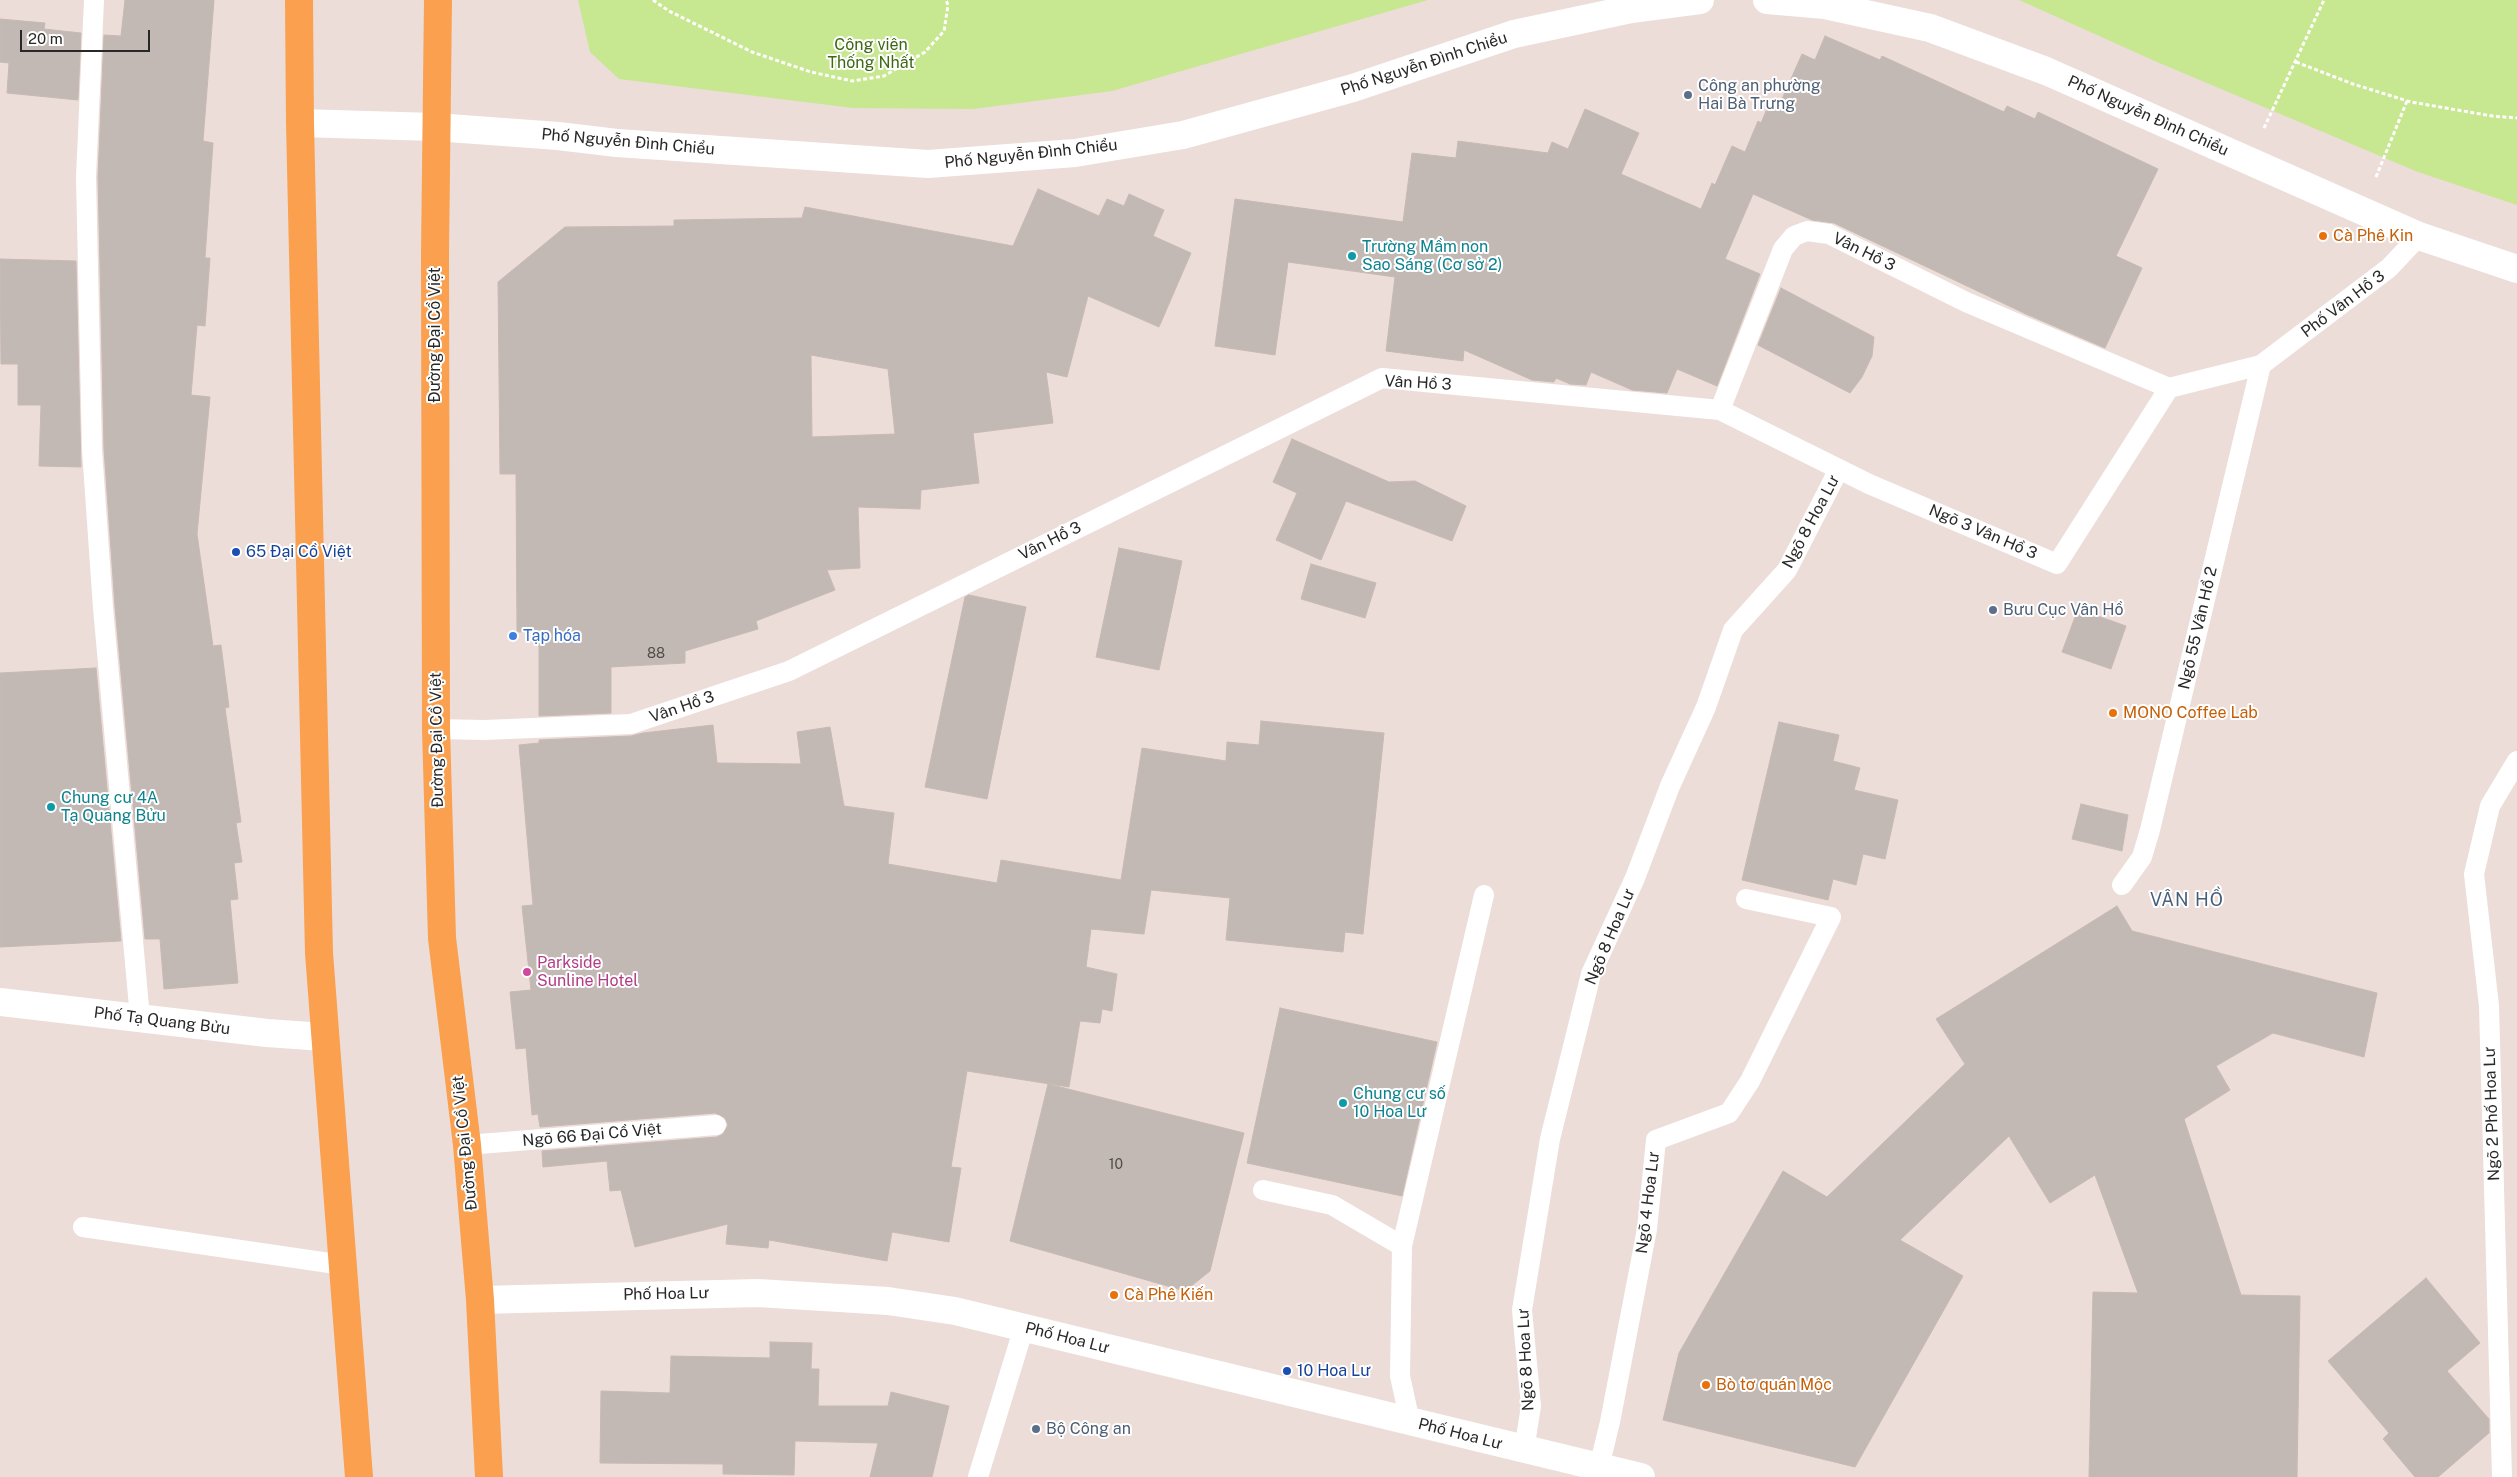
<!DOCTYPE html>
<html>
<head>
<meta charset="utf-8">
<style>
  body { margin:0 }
  #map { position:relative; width:2517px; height:1477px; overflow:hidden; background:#ecddd8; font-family:"Public Sans",sans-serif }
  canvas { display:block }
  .scale { position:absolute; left:20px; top:30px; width:130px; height:22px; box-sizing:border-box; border:2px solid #282828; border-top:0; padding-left:6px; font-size:15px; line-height:18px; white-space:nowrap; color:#282828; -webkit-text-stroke:4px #fff; paint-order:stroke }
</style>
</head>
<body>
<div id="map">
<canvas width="2517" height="1477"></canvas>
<div class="scale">20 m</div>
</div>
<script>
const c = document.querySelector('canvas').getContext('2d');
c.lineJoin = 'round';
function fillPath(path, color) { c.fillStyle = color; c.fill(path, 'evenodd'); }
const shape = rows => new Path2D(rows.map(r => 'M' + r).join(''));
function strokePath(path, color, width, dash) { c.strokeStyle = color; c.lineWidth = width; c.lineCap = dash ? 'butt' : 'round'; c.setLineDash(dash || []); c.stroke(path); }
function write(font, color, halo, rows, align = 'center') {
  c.font = font + ' "Public Sans",sans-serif'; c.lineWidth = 4; c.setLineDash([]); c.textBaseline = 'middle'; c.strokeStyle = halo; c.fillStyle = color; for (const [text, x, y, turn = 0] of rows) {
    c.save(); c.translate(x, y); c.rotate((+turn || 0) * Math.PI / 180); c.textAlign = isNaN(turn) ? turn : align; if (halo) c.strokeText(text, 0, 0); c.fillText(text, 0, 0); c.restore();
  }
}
fillPath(shape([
  [578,0,1428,0,1112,91,973,109,853,108,619,79,590,52],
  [2019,0,2517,0,2517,205,2418,172,2157,62]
]), '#c7e790');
const building = shape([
  [125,0,214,0,203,141,213,143,205,258,210,258,205,326,197,325,191,395,210,397,197,534,213,646,221,645,229,707,225,708,241,822,236,823,242,862,234,863,238,899,230,900,238,983,164,989,160,939,145,939,115,607,104,449,98,177,104,35,121,36,125,0],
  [0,19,45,23,44,29,81,33,78,100,7,93,9,63,0,62,0,19],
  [1825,36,1880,60,1882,56,2004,112,2007,106,2035,119,2038,112,2158,169,2116,256,2142,268,2105,348,2026,314,1834,223,1812,220,1753,194,1725,259,1760,274,1717,386,1677,369,1667,393,1632,390,1591,372,1586,385,1570,384,1556,378,1554,382,1532,380,1464,350,1463,361,1386,351,1395,277,1288,262,1275,355,1215,346,1235,199,1403,222,1412,153,1456,158,1458,141,1548,153,1552,142,1568,149,1585,109,1639,133,1621,174,1701,209,1712,183,1715,185,1732,146,1745,152,1758,121,1761,123,1769,104,1778,108,1802,54,1815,60,1825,36],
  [1038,189,1099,216,1107,199,1124,206,1129,194,1164,210,1153,236,1191,253,1159,327,1088,296,1067,377,1046,372,1053,423,973,433,979,483,921,490,920,509,858,507,860,568,827,570,835,590,756,621,758,629,685,651,685,663,611,667,611,713,539,716,539,631,517,632,516,474,500,474,498,282,565,227,674,226,674,220,802,218,805,207,1013,246,1038,189],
  [811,355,888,369,895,434,812,437,811,355],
  [0,259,76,261,81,467,39,466,41,405,18,405,18,364,1,364,0,259],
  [1781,288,1874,337,1872,356,1862,377,1850,393,1758,345,1781,288],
  [1292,439,1389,482,1415,481,1466,506,1452,541,1346,501,1321,560,1276,540,1297,493,1273,482,1292,439],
  [1119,548,1182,561,1159,670,1096,657,1119,548],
  [1311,564,1376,583,1365,618,1301,599,1311,564],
  [969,595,1026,607,987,799,925,787,965,597,969,595],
  [2078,609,2126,626,2111,669,2062,652,2078,609],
  [96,668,121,941,0,947,0,673,96,668],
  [1261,721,1384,733,1363,934,1345,932,1343,952,1226,940,1230,898,1151,890,1144,934,1091,929,1086,967,1117,974,1112,1011,1102,1009,1100,1023,1080,1021,1069,1087,967,1071,951,1167,961,1168,949,1242,892,1232,887,1261,769,1240,768,1248,726,1244,728,1224,635,1247,621,1190,610,1191,607,1161,543,1167,542,1151,717,1137,723,1134,728,1125,725,1118,715,1113,540,1127,538,1114,532,1115,526,1048,516,1049,510,992,531,990,522,906,533,905,519,745,539,743,539,740,631,736,643,733,713,725,717,763,801,764,797,732,830,727,844,806,894,813,888,864,997,883,1001,860,1121,880,1142,748,1226,761,1227,742,1259,745,1261,721],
  [1779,722,1839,735,1833,761,1860,768,1854,790,1898,800,1885,859,1863,854,1856,885,1833,879,1828,900,1742,880,1779,722],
  [2081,804,2128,815,2122,851,2072,839,2081,804],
  [2117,906,2132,931,2377,993,2364,1057,2273,1033,2216,1066,2230,1090,2184,1119,2241,1295,2300,1296,2297,1477,2089,1477,2093,1292,2138,1293,2095,1175,2050,1203,2009,1136,1900,1240,1963,1276,1855,1467,1663,1420,1679,1353,1783,1171,1827,1197,1965,1064,1936,1019,2117,906],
  [1280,1008,1437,1042,1402,1196,1247,1163,1280,1008],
  [1048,1084,1244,1133,1210,1271,1185,1291,1010,1241,1048,1084],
  [2426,1278,2480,1343,2447,1371,2489,1419,2489,1433,2438,1477,2415,1477,2383,1439,2389,1433,2328,1361,2426,1278],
  [770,1342,812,1343,811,1369,819,1369,818,1406,888,1406,891,1392,949,1406,932,1477,870,1477,878,1443,795,1441,794,1475,723,1474,723,1464,600,1463,601,1391,670,1393,671,1356,770,1358,770,1342]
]);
fillPath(building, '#c3b9b4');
strokePath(building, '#c7b9b2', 1);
strokePath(shape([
  [653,0,669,11,752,52,811,72,852,81,884,76,925,52,944,31,948,5,946,0],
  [2296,62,2353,84,2411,102,2492,116,2517,118],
  [2264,128,2324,0],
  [2376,177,2407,101]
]), '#fff', 3, [4, 2.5]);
strokePath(shape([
  [94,0,86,177,92,450,103,608,140,1018],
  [1720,410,1783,249,1794,236,1807,231,1829,234,1966,302,2169,388,2261,365,2389,268,2419,236],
  [436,729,484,730,631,724,789,671,1382,378,1720,410,1869,484,2057,564,2169,388],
  [2122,885,2142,857,2150,830,2261,365],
  [467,1145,716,1125],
  [1263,1190,1332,1205,1402,1246,1400,1376,1410,1422],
  [83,1227,343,1265],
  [1402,1246,1484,895],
  [1524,1450,1531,1406,1522,1310,1550,1139,1591,974,1635,878,1670,786,1706,707,1733,630,1787,570,1839,469],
  [1599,1467,1610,1422,1647,1229,1656,1140,1729,1113,1750,1081,1831,917,1746,899],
  [978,1477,1024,1327],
  [2502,1477,2489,1006,2474,874,2490,806,2517,761]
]), '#fff', 20);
strokePath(shape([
  [480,1300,758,1293,888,1301,955,1311,1641,1477]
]), '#fff', 28);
strokePath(shape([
  [1767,0,1825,5,1930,28,2046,71,2419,236,2517,269],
  [300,123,435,127,558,136,617,143,928,164,1075,153,1183,135,1353,88,1514,34,1631,9,1700,0],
  [0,1002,267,1033,324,1037]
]), '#fff', 28);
strokePath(shape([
  [299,0,300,123,319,953,359,1477],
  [438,0,435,254,436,729,442,938,467,1145,480,1300,489,1477]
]), '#faa04e', 28);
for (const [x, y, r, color] of [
  [1688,95,5,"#5c6f8a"],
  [2323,236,5,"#e8710a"],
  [1352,256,5,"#0f9aa8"],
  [236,552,5,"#1a4fb4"],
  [1993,610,5,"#5c6f8a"],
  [513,636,5,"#3f7fe0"],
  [2113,713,5,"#e8710a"],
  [51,807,5,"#0f9aa8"],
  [527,972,5,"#d1479c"],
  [1343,1103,5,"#0f9aa8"],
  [1114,1295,5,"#e8710a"],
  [1287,1371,5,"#1a4fb4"],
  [1706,1385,5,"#e8710a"],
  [1036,1429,5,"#5c6f8a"]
]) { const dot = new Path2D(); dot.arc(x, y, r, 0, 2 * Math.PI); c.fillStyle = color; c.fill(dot); strokePath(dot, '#fff', 2); }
write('14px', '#4f4c4b', null, [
  ["88",656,654],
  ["10",1116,1165]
]);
write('16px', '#3e6814', '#fff', [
  ["Công viên",871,45],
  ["Thống Nhất",871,63]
]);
write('16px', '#282828', '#fff', [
  ["Phố Nguyễn Đình Chiểu",1424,64,-18],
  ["Phố Nguyễn Đình Chiểu",2148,116,24],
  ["Phố Nguyễn Đình Chiểu",628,142,5],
  ["Phố Nguyễn Đình Chiểu",1031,154,-6],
  ["Vân Hồ 3",1864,252,26],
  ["Phố Vân Hồ 3",2343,304,-37],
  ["Đường Đại Cồ Việt",435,335,-90],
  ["Vân Hồ 3",1418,383,3],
  ["Ngõ 8 Hoa Lư",1811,522,-62],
  ["Ngõ 3 Vân Hồ 3",1983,532,23],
  ["Vân Hồ 3",1050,541,-26],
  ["Ngõ 55 Vân Hồ 2",2198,628,-77],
  ["Vân Hồ 3",682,707,-19],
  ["Đường Đại Cồ Việt",437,740,-91],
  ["Ngõ 8 Hoa Lư",1610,937,-67],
  ["Phố Tạ Quang Bửu",162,1021,7],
  ["Ngõ 2 Phố Hoa Lư",2492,1114,-92],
  ["Ngõ 66 Đại Cồ Việt",592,1135,-5],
  ["Đường Đại Cồ Việt",465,1143,-96],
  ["Ngõ 4 Hoa Lư",1648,1203,-83],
  ["Phố Hoa Lư",666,1294,-1],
  ["Phố Hoa Lư",1067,1338,14],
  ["Ngõ 8 Hoa Lư",1526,1360,-93],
  ["Phố Hoa Lư",1460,1434,14]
]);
write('16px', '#4e5e75', '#fff', [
  ["Công an phường",1698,86],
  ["Hai Bà Trưng",1698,104],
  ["Bưu Cục Vân Hồ",2003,610],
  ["Bộ Công an",1046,1429]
], 'left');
write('16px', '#c56008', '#fff', [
  ["Cà Phê Kin",2333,236],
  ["MONO Coffee Lab",2123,713],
  ["Cà Phê Kiến",1124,1295],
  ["Bò tơ quán Mộc",1716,1385]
], 'left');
write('16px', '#0d838f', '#fff', [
  ["Trường Mầm non",1362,247],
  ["Sao Sáng (Cơ sở 2)",1362,265],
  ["Chung cư 4A",61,798],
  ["Tạ Quang Bửu",61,816],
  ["Chung cư số",1353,1094],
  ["10 Hoa Lư",1353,1112]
], 'left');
write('16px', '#164399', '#fff', [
  ["65 Đại Cồ Việt",246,552],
  ["10 Hoa Lư",1297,1371]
], 'left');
write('16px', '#366cbe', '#fff', [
  ["Tạp hóa",523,636]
], 'left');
write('16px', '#b23c85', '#fff', [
  ["Parkside",537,963],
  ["Sunline Hotel",537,981]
], 'left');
c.letterSpacing = '1px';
write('18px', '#455f7b', '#fff', [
  ["VÂN HỒ",2187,900]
]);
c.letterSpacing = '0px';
</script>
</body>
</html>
